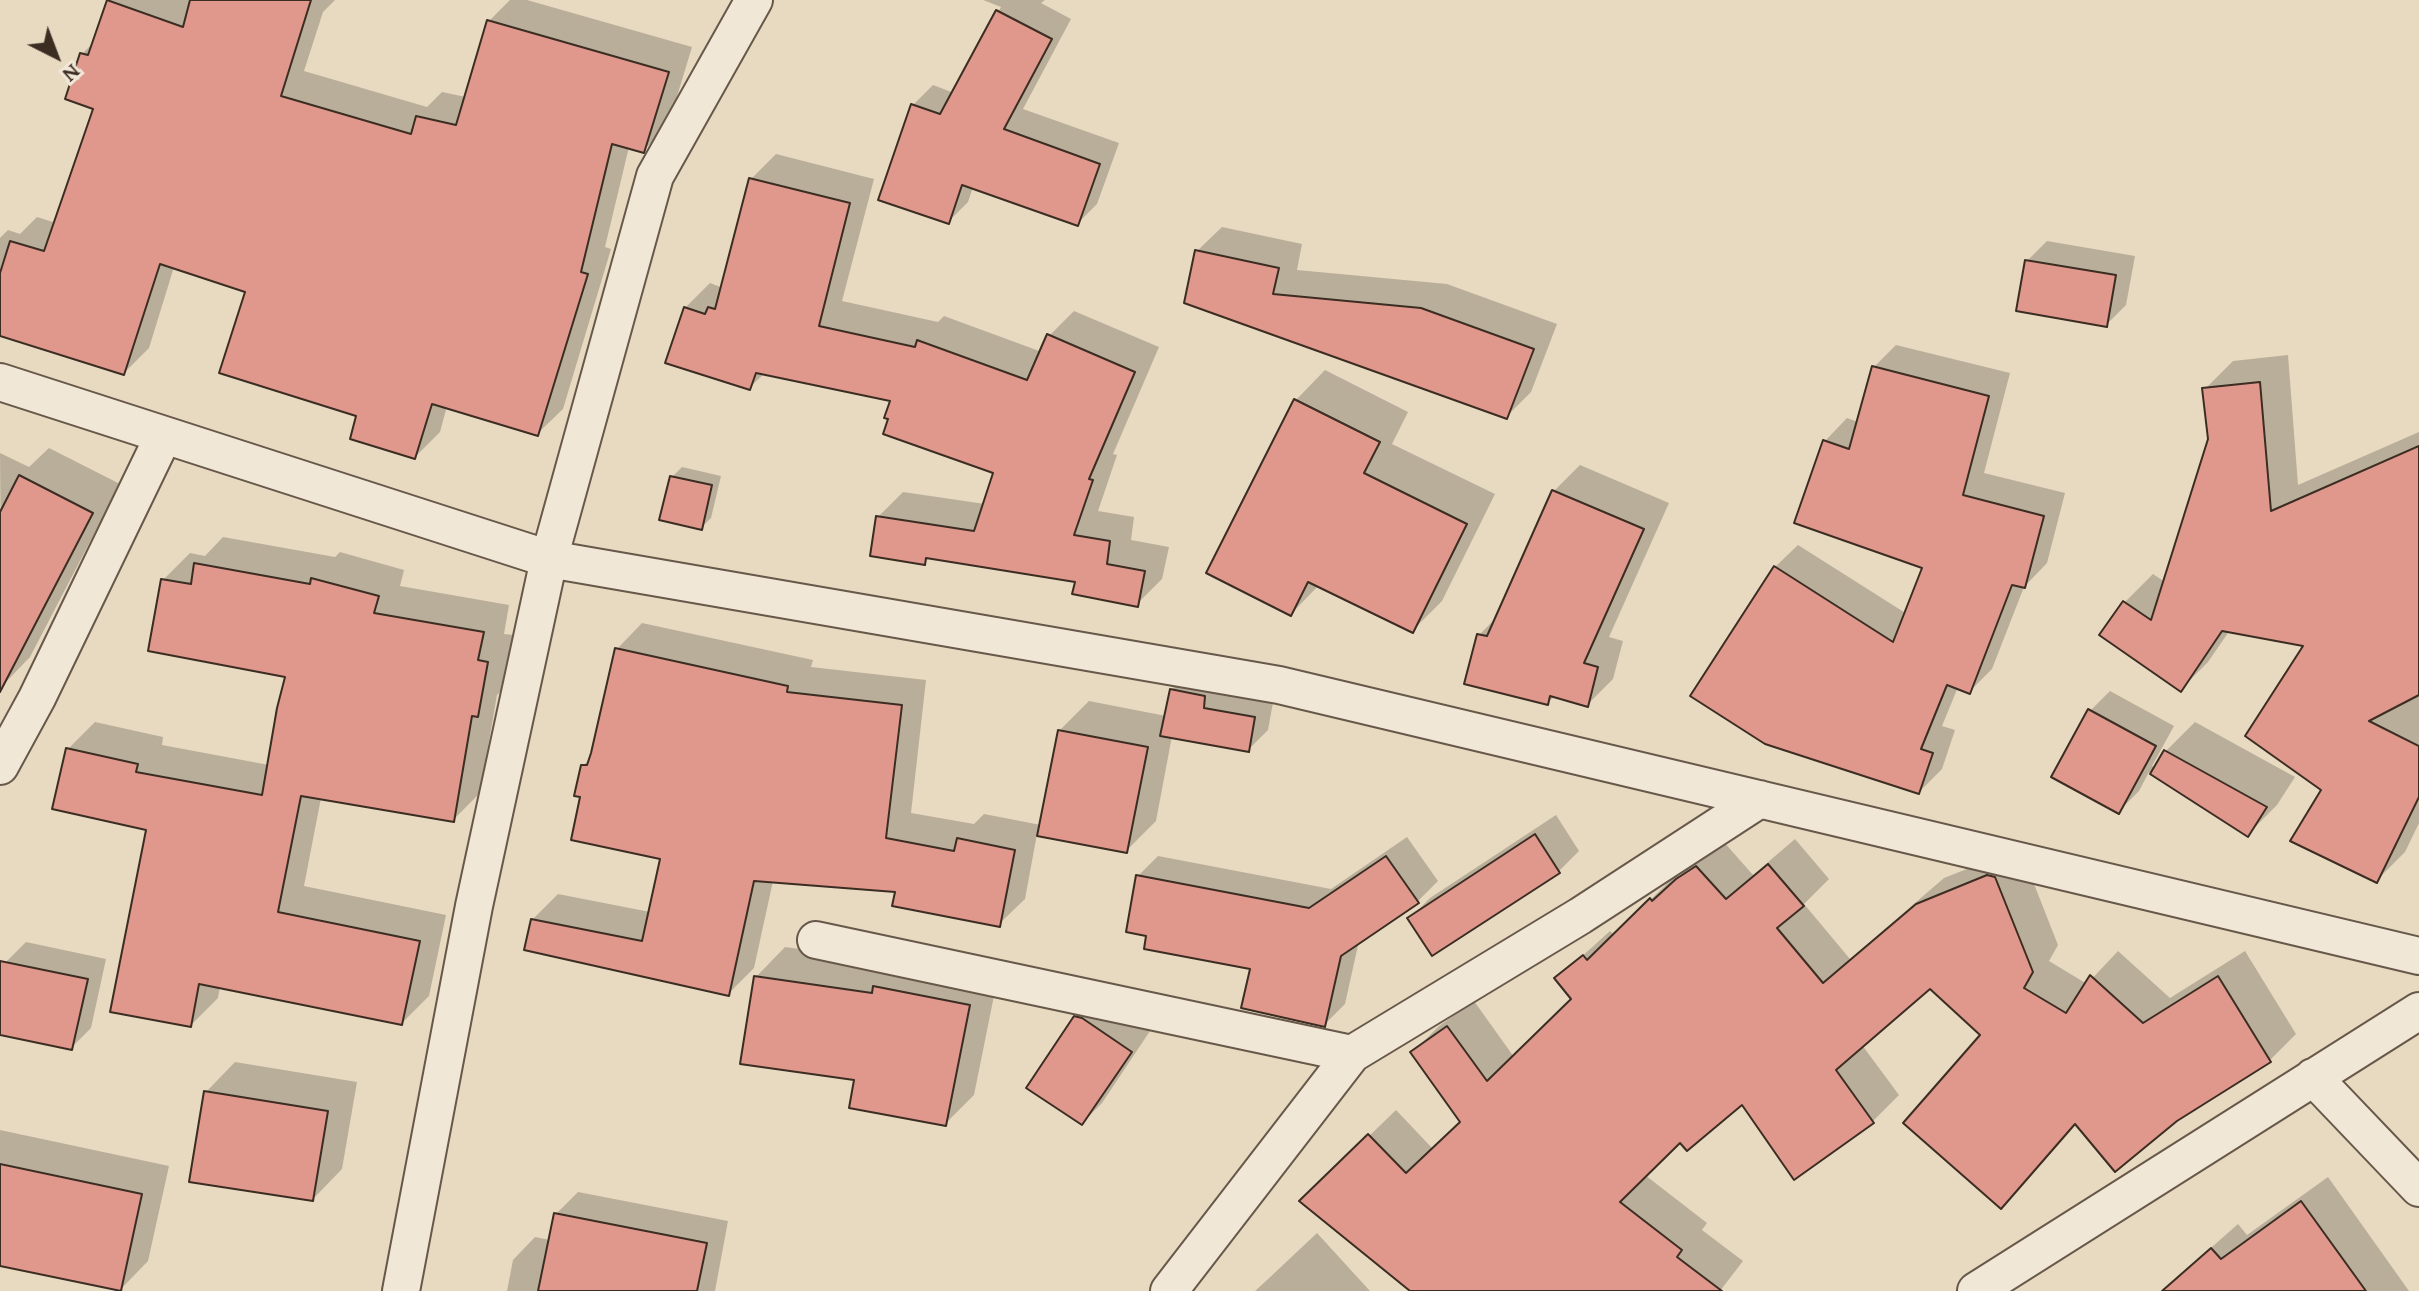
<!DOCTYPE html>
<html>
<head>
<meta charset="utf-8">
<style>
  body { margin:0 }
  #map { position:relative; width:2419px; height:1291px; overflow:hidden; background:#e8dac1; font-family:"Gentium Book Plus",serif }
  canvas { display:block }
  .north { position:absolute; left:16px; top:16px; width:80px; height:80px; -webkit-text-stroke:6px #f0e7d7; paint-order:stroke; rotate:138deg; font-size:22px; font-weight:700; line-height:32px; text-align:center; color:#3c2d23 }
  .north::after { content:''; display:block; margin:auto; width:28px; height:36px; background:#3c2d23; clip-path:polygon(50% 0,100% 100%,50% 72%,0 100%) }
</style>
</head>
<body>
<div id="map">
<canvas width="2419" height="1291"></canvas>
<div class="north">N</div>
</div>
<script>
const c = document.querySelector('canvas').getContext('2d');
c.lineJoin = 'round';
function fillPath(path, color) { c.fillStyle = color; c.fill(path, 'evenodd'); }
const shape = rows => new Path2D(rows.map(r => 'M' + r).join(''));
function strokePath(path, color, width, dash) { c.strokeStyle = color; c.lineWidth = width; c.lineCap = dash ? 'butt' : 'round'; c.setLineDash(dash || []); c.stroke(path); }
fillPath(shape([
  [109,0,335,0,323,12,304,71,427,107,442,92,466,97,489,21,510,0,527,0,692,47,668,126,643,151,629,147,605,247,611,249,563,409,538,433,447,406,440,432,415,457,359,415,248,290,174,267,149,348,124,373,0,334,0,238,8,230,20,234,37,217,56,223,96,107,82,54,95,41],
  [983,0,1045,0,1041,3,1071,19,1023,109,1119,143,1097,204,1077,224,973,187,968,202,948,222,913,105,933,85,954,93,1001,7],
  [776,154,874,179,842,301,938,322,944,316,1042,352,1049,336,1074,311,1159,347,1113,454,1117,455,1098,511,1134,517,1131,540,1169,547,1162,579,1137,604,1077,581,930,557,924,563,878,517,903,492,985,504,996,472,892,400,765,373,749,388,685,308,710,283,723,288,751,179],
  [1222,227,1302,244,1297,270,1447,284,1557,324,1531,392,1507,416,1186,302,1197,251],
  [2047,241,2135,256,2126,305,2106,325,2027,261],
  [1896,345,2010,373,1984,473,2065,493,2047,563,2024,587,1992,669,1969,692,1958,687,1942,726,1955,730,1942,769,1919,792,1775,567,1798,545,1907,614,1925,566,1825,441,1847,418,1858,422,1874,367],
  [2288,355,2298,485,2419,432,2419,823,2405,852,2377,880,2324,789,2306,645,2230,630,2208,662,2181,689,2102,635,2125,602,2153,574,2165,582,2210,439,2205,389,2233,361],
  [1325,370,1408,412,1392,444,1495,494,1442,601,1412,631,1319,585,1291,614,1208,572,1296,400],
  [49,448,120,484,30,657,2,686,0,453,29,467],
  [1580,465,1669,503,1609,637,1623,641,1613,679,1587,705,1555,696,1547,703,1479,635,1498,616,1554,491],
  [682,467,721,476,711,518,701,528,672,477],
  [223,537,335,557,340,552,404,570,400,586,509,605,504,634,514,635,504,688,497,695,480,793,453,820,321,798,304,886,446,915,429,996,402,1023,220,986,218,998,191,1025,148,828,68,749,95,722,163,737,162,745,269,765,288,675,163,580,190,553,205,556],
  [642,623,813,660,811,667,926,680,911,813,974,824,984,814,1041,825,1059,731,1089,701,1166,716,1171,690,1192,670,1274,697,1268,730,1248,750,1172,736,1156,821,1126,851,1037,834,1025,899,999,924,897,890,773,881,754,968,728,994,532,920,558,894,650,912,662,857,583,796,583,766,592,757,617,649],
  [2110,691,2174,726,2152,766,2156,768,2165,752,2195,722,2295,777,2277,805,2248,834,2149,772,2139,791,2119,811,2090,711],
  [1556,815,1579,851,1559,871,1432,954,1410,918,1430,898],
  [1407,837,1438,881,1418,901,1359,941,1345,1004,1324,1025,1252,967,1149,934,1138,876,1158,856,1331,889],
  [1795,839,1829,879,1804,904,1850,959,1944,878,2015,850,2021,851,2058,945,2049,961,2087,984,2118,951,2170,998,2245,951,2296,1034,2270,1060,2175,1119,2077,1123,2001,1206,1983,1035,1930,987,1862,1045,1899,1095,1873,1121,1795,1177,1742,1102,1680,1140,1645,1175,1707,1223,1702,1230,1743,1261,1720,1291,1414,1291,1302,1201,1396,1110,1433,1149,1462,1121,1413,1052,1439,1026,1474,1001,1514,1057,1573,999,1557,979,1610,931,1614,935,1677,874,1679,876,1704,853,1723,841,1753,875],
  [26,942,106,959,91,1028,71,1048,0,1033,0,987,6,962],
  [785,947,998,976,974,1095,945,1124,857,1079,756,977],
  [1095,997,1103,999,1150,1031,1102,1103,1082,1123,1075,1018],
  [235,1062,357,1082,342,1169,313,1199,206,1092],
  [0,1130,169,1166,148,1261,120,1290,0,1264],
  [2328,1177,2409,1291,2162,1291,2238,1224,2247,1235],
  [578,1192,728,1221,715,1291,507,1291,513,1260,535,1237,550,1240,556,1214],
  [1317,1233,1370,1291,1255,1291,1267,1280]
]), '#0003');
const building = shape([
  [107,0,183,27,190,0,311,0,281,96,411,134,416,116,456,125,487,20,669,72,644,153,612,144,581,272,588,274,538,436,432,404,415,459,350,439,356,416,219,373,245,292,160,264,124,375,0,336,0,273,10,241,44,251,93,109,65,99,80,53,88,55,107,0],
  [996,10,1052,39,1004,129,1100,164,1078,226,962,185,949,224,878,200,911,104,940,114,996,10],
  [749,178,850,203,819,326,915,347,917,340,1027,380,1047,334,1135,372,1089,479,1093,480,1074,535,1110,541,1107,564,1145,571,1138,607,1072,594,1075,582,926,558,925,565,870,556,876,516,974,531,993,473,883,434,888,419,884,418,890,401,756,373,750,390,665,363,684,307,705,314,708,307,715,309,749,178],
  [1195,250,1279,268,1273,294,1421,308,1534,349,1507,419,1184,303,1195,250],
  [2025,260,2116,275,2107,327,2016,311,2025,260],
  [1872,366,1989,396,1963,495,2044,516,2025,588,2012,585,1970,694,1947,685,1921,749,1933,753,1919,794,1765,744,1690,696,1774,566,1893,642,1922,568,1794,523,1823,440,1849,449,1872,366],
  [2260,382,2271,511,2419,446,2419,695,2369,721,2419,746,2419,797,2377,883,2290,841,2321,790,2245,736,2303,646,2222,631,2181,692,2099,635,2123,601,2151,620,2208,439,2202,388,2260,382],
  [1294,399,1380,442,1364,473,1467,524,1413,633,1308,582,1291,616,1206,573,1294,399],
  [19,475,93,513,0,692,0,512,19,475],
  [670,476,712,485,702,530,659,520,670,476],
  [1552,490,1644,529,1584,663,1598,667,1588,707,1550,696,1548,705,1464,684,1477,634,1487,636,1552,490],
  [194,563,310,584,311,578,379,596,374,613,484,632,478,660,488,662,478,717,472,716,454,822,301,796,278,912,420,941,402,1025,199,984,191,1027,110,1012,146,830,52,809,66,748,138,764,136,772,262,795,277,708,285,677,148,651,161,579,191,584,194,563],
  [615,648,788,686,787,692,902,705,886,838,954,851,957,838,1015,850,1000,927,892,906,895,892,754,881,729,996,524,950,531,919,642,941,660,859,571,840,580,797,574,796,581,765,587,765,591,753,615,648],
  [1170,689,1205,696,1204,708,1255,717,1249,752,1160,736,1170,689],
  [2088,709,2156,746,2119,814,2051,777,2088,709],
  [1058,730,1148,747,1127,853,1037,836,1058,730],
  [2164,750,2267,807,2248,837,2150,774,2164,750],
  [1535,834,1560,873,1432,956,1407,918,1535,834],
  [1386,856,1419,903,1341,956,1325,1027,1241,1008,1250,969,1144,949,1146,936,1126,932,1136,875,1309,908,1386,856],
  [1768,864,1804,906,1777,928,1823,983,1916,904,1987,875,1995,877,2033,972,2024,988,2066,1013,2090,975,2143,1023,2218,976,2271,1062,2177,1121,2115,1172,2075,1124,2001,1209,1903,1123,1980,1035,1930,989,1836,1070,1874,1123,1794,1180,1742,1105,1687,1151,1680,1143,1620,1202,1682,1250,1677,1257,1722,1291,1410,1291,1299,1201,1368,1134,1406,1173,1460,1122,1410,1052,1447,1026,1487,1081,1571,999,1554,978,1583,955,1587,960,1650,898,1652,901,1676,879,1696,866,1726,899,1768,864],
  [0,961,88,979,72,1050,0,1035,0,961],
  [754,976,872,993,873,986,970,1005,946,1126,849,1108,854,1080,740,1064,754,976],
  [1074,1016,1082,1018,1132,1052,1082,1125,1026,1088,1074,1016],
  [204,1091,328,1111,313,1201,189,1182,204,1091],
  [0,1164,142,1194,121,1291,0,1266,0,1164],
  [2301,1201,2366,1291,2162,1291,2211,1248,2221,1259,2301,1201],
  [554,1213,707,1243,697,1291,538,1291,554,1213]
]);
fillPath(building, '#e0978c');
strokePath(building, '#3c2d23', 2);
const street = shape([
  [0,382,549,559,1279,685,2419,956],
  [0,766,37,698,163,437],
  [816,940,1352,1054],
  [2313,1077,2419,1188],
  [401,1291,474,906,549,559,655,176,754,0],
  [1169,1291,1352,1054,1580,916,1760,799],
  [1976,1291,2419,1011]
]);
strokePath(street, '#67584a', 40);
strokePath(street, '#f0e7d7', 36);
</script>
</body>
</html>
